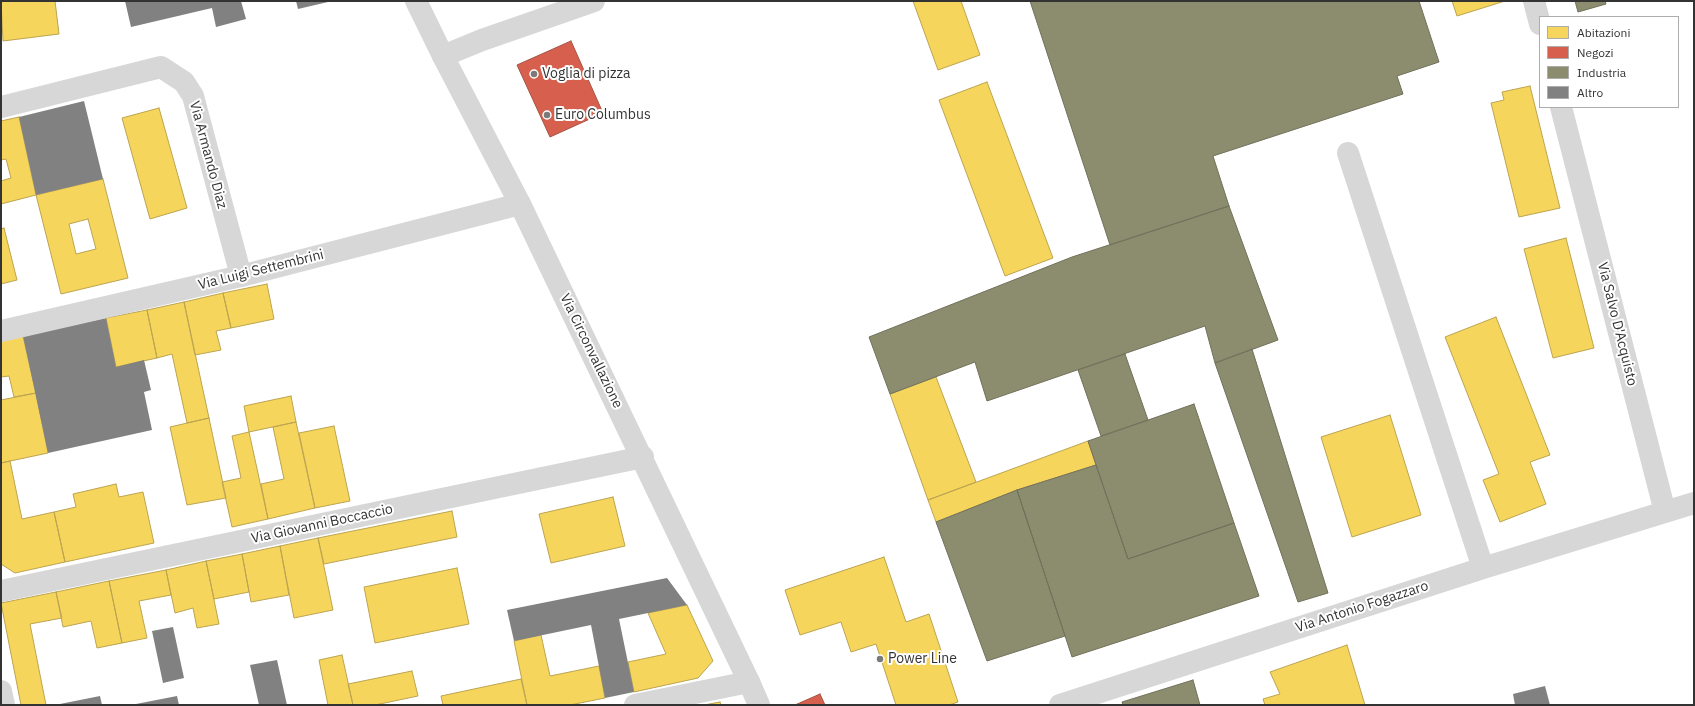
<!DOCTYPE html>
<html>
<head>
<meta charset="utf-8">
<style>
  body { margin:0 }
  #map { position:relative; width:1695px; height:706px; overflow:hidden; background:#fff; font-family:"IBM Plex Sans",sans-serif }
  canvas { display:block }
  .frame { position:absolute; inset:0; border:2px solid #333; pointer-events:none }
  .legend { position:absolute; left:1539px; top:16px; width:140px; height:92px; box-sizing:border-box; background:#fff; border:1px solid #adadad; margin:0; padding:5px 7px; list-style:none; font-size:12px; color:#333 }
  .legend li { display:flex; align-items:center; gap:8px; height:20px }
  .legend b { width:20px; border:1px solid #adadad }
</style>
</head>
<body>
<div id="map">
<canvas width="1695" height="706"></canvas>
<div class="frame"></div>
<ul class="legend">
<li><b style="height:11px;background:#f6d55c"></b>Abitazioni</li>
<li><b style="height:11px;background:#d6604d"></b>Negozi</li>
<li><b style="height:11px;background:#8c8c6e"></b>Industria</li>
<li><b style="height:11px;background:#818181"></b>Altro</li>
</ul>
</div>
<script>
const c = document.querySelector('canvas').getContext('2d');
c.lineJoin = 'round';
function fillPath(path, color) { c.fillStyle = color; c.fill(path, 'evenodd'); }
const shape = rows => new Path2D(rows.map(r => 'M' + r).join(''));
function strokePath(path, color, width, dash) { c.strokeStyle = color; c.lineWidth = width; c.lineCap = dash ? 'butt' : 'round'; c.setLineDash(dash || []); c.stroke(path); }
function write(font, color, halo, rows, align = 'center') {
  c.font = font + ' "IBM Plex Sans",sans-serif'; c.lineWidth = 4; c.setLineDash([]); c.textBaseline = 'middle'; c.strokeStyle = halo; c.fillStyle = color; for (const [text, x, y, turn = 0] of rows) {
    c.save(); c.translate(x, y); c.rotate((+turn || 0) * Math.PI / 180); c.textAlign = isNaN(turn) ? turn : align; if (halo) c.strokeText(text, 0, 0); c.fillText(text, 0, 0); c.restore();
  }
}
const homes = shape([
  [1,1,55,1,59,34,3,41,1,1],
  [913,1,961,1,980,55,938,70,913,1],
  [1452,1,1505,1,1457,16,1452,1],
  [987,82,1053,258,1005,276,939,100,987,82],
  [1530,86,1560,208,1519,217,1491,103,1504,100,1502,92,1530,86],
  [159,108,187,208,150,219,122,118,159,108],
  [19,117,36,195,1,204,1,181,11,178,6,159,1,160,1,121,19,117],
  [103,179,128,278,61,294,36,195,103,179],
  [88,219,96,249,76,254,69,224,88,219],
  [4,228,17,280,1,284,1,229,4,228],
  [1566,238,1594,348,1553,358,1524,249,1566,238],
  [267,284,274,319,231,328,223,293,267,284],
  [223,293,231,328,216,331,221,350,195,355,184,302,223,293],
  [184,302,209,418,187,423,172,354,157,358,147,310,184,302],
  [147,310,157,358,116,367,106,318,147,310],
  [1496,317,1550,455,1530,462,1546,504,1500,522,1483,480,1499,474,1445,337,1496,317],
  [23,336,36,393,14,397,9,376,1,377,1,341,23,336],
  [936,377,976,482,928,500,890,394,936,377],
  [36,393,48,453,1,463,1,400,36,393],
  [291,396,296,422,249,432,244,406,291,396],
  [1390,415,1421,515,1352,537,1321,437,1390,415],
  [209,418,226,498,187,505,170,427,209,418],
  [296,422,315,508,268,519,261,484,284,479,273,427,296,422],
  [334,426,350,501,315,508,299,433,334,426],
  [249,432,268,519,232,527,222,482,241,478,232,436,249,432],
  [1088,441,1096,465,1017,490,936,522,928,500,1088,441],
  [10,461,22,519,54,512,65,562,15,573,1,564,1,463,10,461],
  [116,484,119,497,143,492,154,543,65,562,54,512,76,507,73,494,116,484],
  [613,497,625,546,551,563,539,514,613,497],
  [452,511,457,537,324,564,318,538,452,511],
  [318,538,333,610,294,618,280,546,318,538],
  [280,546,289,595,251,602,242,554,280,546],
  [242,554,249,592,214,599,206,561,242,554],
  [884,557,906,622,929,614,958,702,949,705,896,705,876,644,851,652,841,622,800,635,785,590,884,557],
  [206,561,219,624,197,628,193,608,175,613,166,570,206,561],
  [457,568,469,624,375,643,364,587,457,568],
  [166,570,171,595,139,601,147,638,122,643,109,581,166,570],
  [109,581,122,643,97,648,91,621,63,627,56,592,109,581],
  [56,592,62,618,30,624,46,705,21,705,1,603,56,592],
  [687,605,713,661,698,678,634,692,628,662,666,654,648,613,687,605],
  [541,635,550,676,599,666,605,698,570,705,527,705,514,641,541,635],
  [1347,645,1365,705,1265,705,1263,699,1280,694,1270,672,1347,645],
  [342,655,353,705,328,705,319,660,342,655],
  [412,671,418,696,375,705,353,705,348,684,412,671],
  [521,679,527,705,443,705,441,696,521,679],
  [720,702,721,705,704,705,720,702]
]);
fillPath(homes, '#f6d55c');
strokePath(homes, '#bca450', 1);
const shops = shape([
  [571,41,603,113,550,137,517,65,571,41],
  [820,694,825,705,795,705,820,694]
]);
fillPath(shops, '#d6604d');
strokePath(shops, '#a55245', 1);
const industry = shape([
  [1030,1,1419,1,1439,62,1397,76,1403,94,1213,156,1229,206,1110,245,1030,1],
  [1575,1,1605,1,1606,4,1578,12,1575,1],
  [1229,206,1278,340,1215,363,1205,326,987,401,975,362,890,394,869,337,1072,257,1229,206],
  [1252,349,1328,593,1298,602,1215,363,1252,349],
  [1125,354,1148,420,1101,436,1078,370,1125,354],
  [1194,404,1234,523,1128,559,1088,441,1194,404],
  [1096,465,1128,559,1234,523,1259,596,1072,657,1017,490,1096,465],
  [1017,490,1065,636,987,661,936,522,1017,490],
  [1193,680,1200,705,1123,705,1122,702,1193,680]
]);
fillPath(industry, '#8c8c6e');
strokePath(industry, '#71715c', 1);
fillPath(shape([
  [125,1,241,1,246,19,216,27,212,8,131,27],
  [296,1,328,1,328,2,298,9],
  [84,101,103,179,36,195,19,117],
  [106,318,116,367,144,360,151,390,144,392,152,430,48,453,23,336],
  [667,578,687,605,619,619,634,692,605,698,591,625,514,641,507,610],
  [173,627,184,678,163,683,152,631],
  [277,660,287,705,259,705,250,665],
  [1545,686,1550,705,1515,705,1513,694],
  [100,696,102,705,60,705,60,704],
  [177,696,179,705,136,705,136,704]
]), '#818181');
strokePath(shape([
  [1534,1,1540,24],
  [443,56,482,40,594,1],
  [1,107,161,67,184,82,193,96,241,276],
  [1561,107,1665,512],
  [1348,153,1483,568],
  [1,331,241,276,520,204],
  [1,591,643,457],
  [1,691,4,705],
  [635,705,749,682],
  [1060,705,1483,568,1694,503]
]), '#d7d7d7', 22);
strokePath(shape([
  [416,1,443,56,520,204,749,682,759,705]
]), '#d7d7d7', 22);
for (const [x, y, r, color] of [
  [534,74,4,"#7a7a7a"],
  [547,115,4,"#7a7a7a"],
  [880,659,4,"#7a7a7a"]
]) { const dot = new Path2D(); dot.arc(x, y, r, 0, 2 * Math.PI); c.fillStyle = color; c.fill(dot); strokePath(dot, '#fff', 1.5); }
write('14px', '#333', '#fff', [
  ["Voglia di pizza",542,74],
  ["Euro Columbus",555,115],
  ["Power Line",888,659]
], 'left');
write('14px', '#333', '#fff', [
  ["Via Armando Diaz",208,155,75],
  ["Via Luigi Settembrini",261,270,-14],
  ["Via Salvo D'Acquisto",1617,324,76],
  ["Via Circonvallazione",591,351,64],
  ["Via Giovanni Boccaccio",322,524,-12],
  ["Via Antonio Fogazzaro",1362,607,-18]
]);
</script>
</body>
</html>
